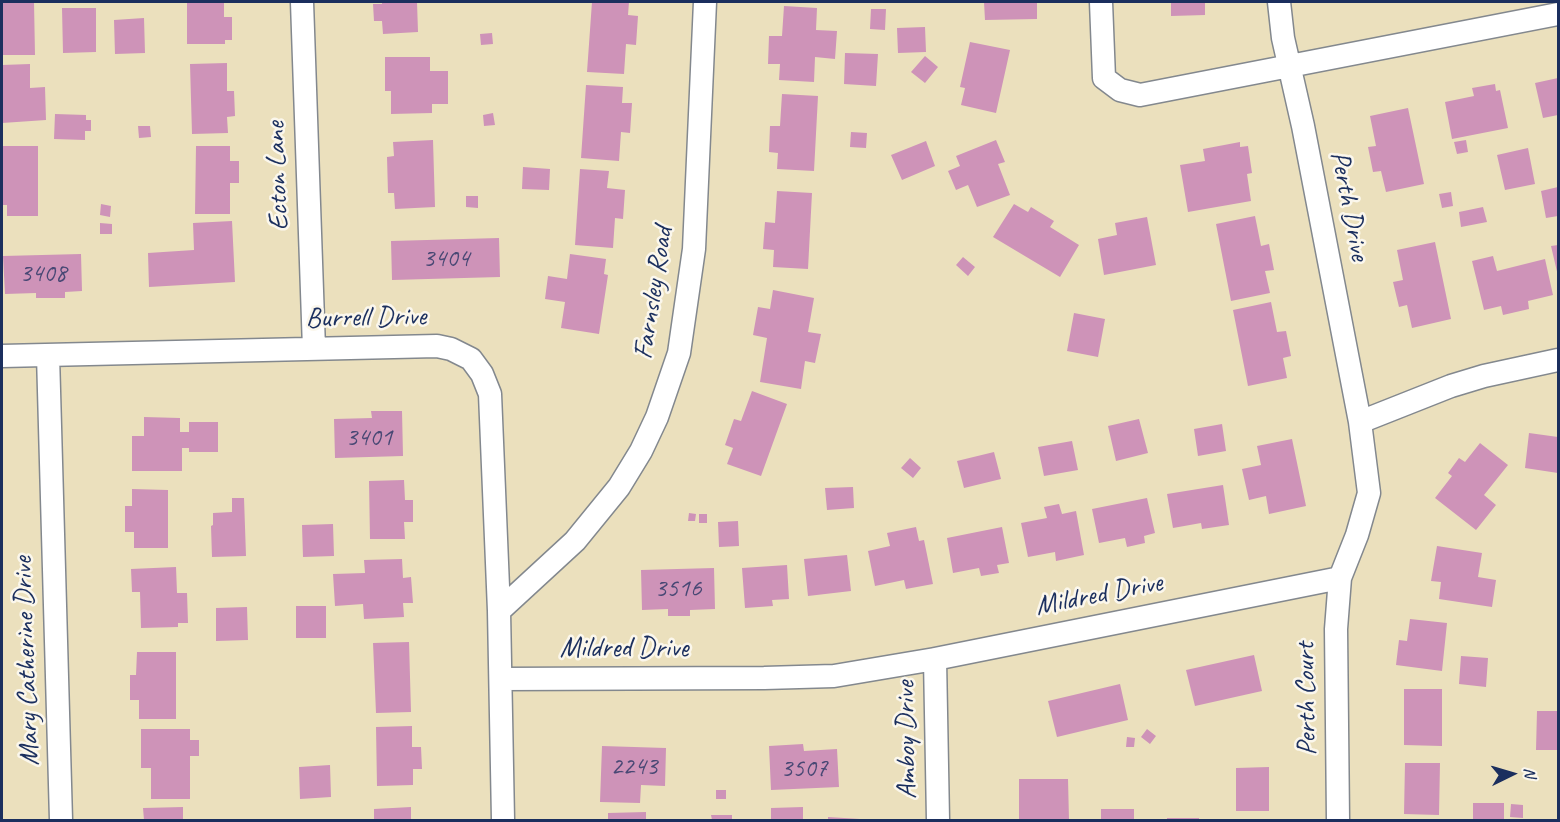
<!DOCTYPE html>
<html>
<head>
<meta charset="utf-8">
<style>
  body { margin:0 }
  #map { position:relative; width:1560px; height:822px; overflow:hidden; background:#ebe0bd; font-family:Caveat,sans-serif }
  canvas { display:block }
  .frame { position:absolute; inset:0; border:3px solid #1b2f5e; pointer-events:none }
  .north { position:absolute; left:1482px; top:744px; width:60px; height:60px; -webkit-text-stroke:4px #fbf7ec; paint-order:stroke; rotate:85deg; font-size:16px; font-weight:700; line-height:24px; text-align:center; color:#1b2f5e }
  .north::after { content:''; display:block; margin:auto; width:21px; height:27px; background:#1b2f5e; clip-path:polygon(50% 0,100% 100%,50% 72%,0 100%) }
</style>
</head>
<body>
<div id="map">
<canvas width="1560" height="822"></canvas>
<div class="frame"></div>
<div class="north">N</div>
</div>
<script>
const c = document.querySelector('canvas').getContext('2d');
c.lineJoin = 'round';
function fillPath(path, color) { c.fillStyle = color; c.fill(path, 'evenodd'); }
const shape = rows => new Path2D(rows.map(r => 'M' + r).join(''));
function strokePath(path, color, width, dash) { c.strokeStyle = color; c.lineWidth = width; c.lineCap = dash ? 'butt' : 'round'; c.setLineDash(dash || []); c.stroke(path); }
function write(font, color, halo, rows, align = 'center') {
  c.font = font + ' Caveat,sans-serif'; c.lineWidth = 5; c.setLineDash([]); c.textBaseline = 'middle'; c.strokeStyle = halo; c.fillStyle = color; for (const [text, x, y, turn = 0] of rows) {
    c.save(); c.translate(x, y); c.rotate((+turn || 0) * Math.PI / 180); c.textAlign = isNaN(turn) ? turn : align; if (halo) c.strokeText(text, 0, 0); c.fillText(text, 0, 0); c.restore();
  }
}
fillPath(shape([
  [2,2,34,2,35,55,2,55],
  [187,2,224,2,224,17,232,17,232,40,225,40,225,44,187,44],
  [382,2,417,2,418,32,383,34,382,21,374,21,373,4,382,4],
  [592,2,629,2,628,15,638,16,636,45,626,44,624,74,587,72],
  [984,2,1037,2,1037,19,985,20],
  [1171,2,1205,2,1205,15,1171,16],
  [784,6,817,8,816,30,837,31,835,59,815,57,814,82,779,80,780,64,768,64,769,36,782,36],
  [62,8,96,8,96,52,63,53],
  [871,9,886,9,885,30,870,29],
  [144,18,145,53,115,54,114,20],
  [925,27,926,52,898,53,897,28],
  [492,33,493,44,481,45,480,34],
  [970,42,1010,50,996,113,961,105,965,88,960,87],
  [845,53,878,54,876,86,844,84],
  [925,56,938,67,925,83,911,72],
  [385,57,430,57,430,71,448,71,448,104,432,104,432,113,391,114,391,91,385,91],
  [227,63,227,91,234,91,235,116,227,117,228,133,192,134,190,64],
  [30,64,30,88,45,87,46,120,2,123,2,65],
  [1558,78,1558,115,1543,118,1535,83],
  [1495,84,1496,91,1500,90,1508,128,1452,139,1445,102,1474,96,1472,88],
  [586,85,623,87,622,103,632,103,630,133,621,132,619,161,581,158],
  [782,94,818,96,814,171,777,169,778,153,769,152,770,126,780,126],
  [1408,108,1424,184,1386,192,1381,171,1373,172,1368,147,1376,146,1370,116],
  [493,113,495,125,484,126,483,115],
  [55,114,86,115,86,120,91,120,91,131,85,131,85,140,54,139],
  [138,126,150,126,151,137,139,138],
  [851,132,867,133,866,148,850,147],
  [433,140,435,207,395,209,394,193,388,193,387,157,394,156,393,142],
  [996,140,1005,162,998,164,1010,195,977,207,968,185,956,190,948,171,960,166,956,156],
  [1466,140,1468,152,1457,154,1454,142],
  [926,141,935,166,902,180,891,155],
  [1240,142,1240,147,1248,146,1252,173,1247,174,1251,201,1188,212,1180,165,1205,161,1203,149],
  [2,146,38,146,38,216,7,216,7,205,2,205],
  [196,146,230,146,230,161,239,161,239,183,230,183,230,214,195,214],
  [1528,148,1535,184,1505,190,1497,155],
  [523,167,550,169,549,190,522,189],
  [580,169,609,171,607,188,625,190,623,219,615,218,613,248,575,245],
  [1558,187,1558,216,1546,218,1541,191],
  [777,191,812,193,808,269,773,267,774,250,763,249,765,222,775,223],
  [1451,192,1453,206,1442,208,1439,194],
  [466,196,478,196,478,208,466,207],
  [101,204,111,206,110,217,100,215],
  [1014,204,1028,212,1031,207,1054,221,1050,227,1079,245,1060,277,993,237],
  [1483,207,1487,222,1461,227,1459,212],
  [1255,216,1261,246,1269,244,1274,270,1265,271,1270,293,1231,301,1216,224],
  [1147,217,1156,265,1104,275,1098,239,1117,235,1115,223],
  [232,221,235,282,149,287,148,253,194,250,193,223],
  [100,223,112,224,112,234,100,234],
  [499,238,500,277,392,280,391,241],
  [1435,242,1451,319,1412,328,1407,305,1399,307,1393,282,1403,280,1397,250],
  [1558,245,1558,276,1551,246],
  [81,254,82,291,65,292,65,298,36,298,36,293,5,294,3,256],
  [570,254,606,259,604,274,608,275,599,334,561,328,565,302,545,299,548,276,567,279],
  [1493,256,1497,271,1545,259,1553,295,1528,301,1529,309,1503,315,1501,306,1484,310,1472,261],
  [963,257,975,267,968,276,956,265],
  [773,290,814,298,808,332,821,334,815,363,805,361,801,389,760,382,767,338,753,335,758,307,770,309],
  [1271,302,1277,332,1286,331,1291,356,1283,358,1287,378,1248,386,1233,310],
  [1074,313,1105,319,1098,357,1067,351],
  [752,391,787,404,761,476,727,464,733,448,725,445,734,419,741,421],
  [371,411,402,411,403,456,335,458,334,419,372,418],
  [144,417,180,418,180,432,189,432,189,422,218,422,218,452,189,452,189,448,182,448,182,471,132,471,132,436,144,436],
  [1139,419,1148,453,1116,461,1108,426],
  [1222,424,1226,451,1198,456,1194,429],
  [1529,433,1558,437,1558,473,1525,468],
  [1292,439,1306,506,1269,514,1266,496,1249,500,1242,469,1261,465,1257,446],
  [1072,441,1078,470,1044,476,1038,447],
  [1480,443,1508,465,1484,495,1496,505,1476,530,1435,498,1452,476,1448,473,1459,458,1465,462],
  [994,452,1001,479,964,488,957,461],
  [910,458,921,468,913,478,901,468],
  [404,480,405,500,413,500,413,522,404,522,405,539,370,539,369,481],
  [1223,485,1229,525,1202,529,1201,523,1173,528,1167,494],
  [853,487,854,508,827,510,825,488],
  [132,489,168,490,168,548,134,548,134,532,125,532,125,506,132,506],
  [232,498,244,498,246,556,212,557,211,526,213,525,213,513,232,512],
  [1147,498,1155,533,1144,536,1145,543,1127,547,1125,538,1099,543,1092,509],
  [1059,504,1062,514,1076,511,1084,555,1056,561,1055,552,1028,557,1021,523,1047,518,1044,507],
  [689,513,696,514,695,521,688,521],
  [699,514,707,514,707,523,699,523],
  [738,521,739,546,719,547,718,522],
  [333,524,334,556,303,557,302,525],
  [916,527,919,541,924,540,933,584,906,589,904,580,875,586,868,551,890,546,887,533],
  [1002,527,1009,563,997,565,999,573,981,576,979,568,953,573,947,538],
  [1437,546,1482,553,1478,577,1496,580,1492,607,1439,599,1441,582,1431,581],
  [847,555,851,591,808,596,804,559],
  [402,559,403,578,411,577,413,603,403,603,404,617,364,619,363,604,335,606,333,574,365,573,364,560],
  [787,565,789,599,772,600,773,606,745,608,742,568],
  [176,567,177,593,187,593,188,623,178,623,178,627,141,628,140,592,132,592,131,569],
  [714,568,715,609,690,610,690,616,668,616,668,609,642,610,641,570],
  [296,606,326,606,326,638,296,638],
  [247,607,248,640,216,641,216,608],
  [1410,619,1447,623,1442,671,1396,665,1399,640,1407,641],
  [409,642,411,712,376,713,373,643],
  [137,652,176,652,176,719,139,719,139,700,130,700,130,675,136,675],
  [1254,655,1262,691,1195,706,1186,670],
  [1461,656,1488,658,1486,687,1459,684],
  [1120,684,1128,720,1057,737,1048,701],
  [1404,689,1442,689,1442,746,1404,745],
  [1537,711,1558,711,1558,750,1536,750],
  [412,726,412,747,421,747,422,769,413,769,413,785,377,786,376,727],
  [141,729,190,729,190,740,199,740,199,756,190,756,190,799,151,799,151,768,141,768],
  [1147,729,1156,736,1150,744,1141,737],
  [1127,737,1135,738,1134,747,1126,747],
  [803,744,804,751,837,749,839,787,771,790,769,746],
  [602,746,666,748,665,786,641,785,640,803,600,802],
  [1405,763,1440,763,1439,815,1404,814],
  [330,765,331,797,300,799,299,767],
  [1269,767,1269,811,1236,811,1236,768],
  [1019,779,1068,779,1069,820,1019,820],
  [716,790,726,790,726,799,716,799],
  [1473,803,1504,803,1504,820,1473,820],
  [1511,804,1523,805,1523,818,1510,817],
  [183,807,183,820,144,820,143,808],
  [411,807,411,820,374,820,374,809],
  [803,807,803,820,771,820,771,808],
  [1101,809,1134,809,1134,820,1101,820],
  [646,812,646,820,608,820,608,813],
  [711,815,732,815,732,820,712,820],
  [828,817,860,819,860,820,828,820],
  [1167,818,1199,818,1199,820,1167,820]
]), '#ce93b8');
const minor = shape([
  [302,2,314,349],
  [1101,2,1104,78,1120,90,1140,95,1558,14],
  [1279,2,1283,38,1303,126,1360,422,1369,493,1357,535,1340,578,1336,629,1338,820],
  [48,355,61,820],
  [2,356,437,346,451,349,471,359,482,374,490,394,499,611],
  [1360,422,1451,386,1484,376,1558,360],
  [935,659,938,820],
  [501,679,764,678,834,676,935,659,1340,578],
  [503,820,499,611,575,541,619,487,641,451,657,417,679,353,694,249,705,2]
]);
strokePath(minor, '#83888e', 25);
strokePath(minor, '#fff', 22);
write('26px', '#484874', null, [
  ["3404",446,259],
  ["3408",43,274],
  ["3401",369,438],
  ["3516",678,589],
  ["2243",634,767],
  ["3507",804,769]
]);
write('28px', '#1b2f5e', '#fbf7ec', [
  ["Ecton Lane",278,176,-92],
  ["Perth Drive",1349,206,79],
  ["Farnsley Road",654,293,-81],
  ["Burrell Drive",366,318,-1],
  ["Mildred Drive",1099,595,-11],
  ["Mildred Drive",624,649],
  ["Mary Catherine Drive",27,661,-92],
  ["Perth Court",1307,699,-91],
  ["Amboy Drive",907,740,-91]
]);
</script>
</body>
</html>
